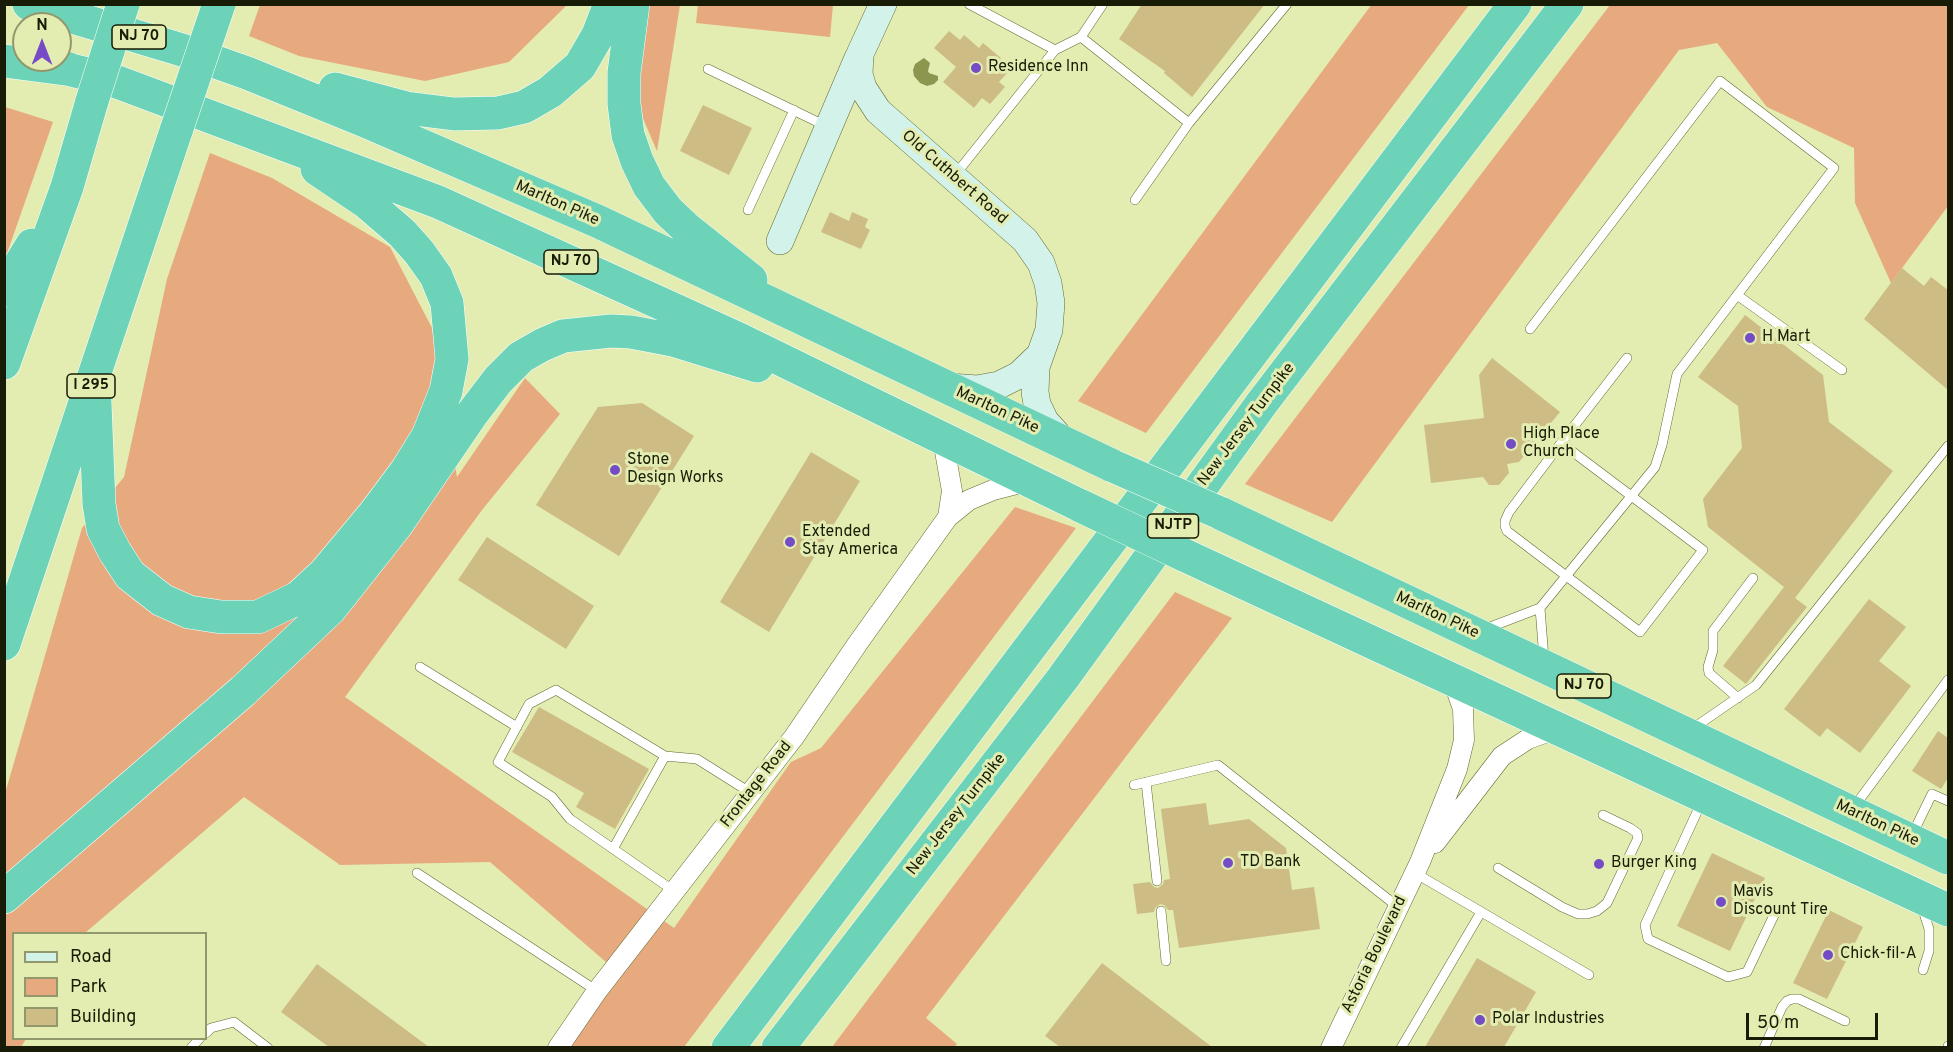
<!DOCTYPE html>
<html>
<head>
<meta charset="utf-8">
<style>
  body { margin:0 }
  #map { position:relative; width:1953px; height:1052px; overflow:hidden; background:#e3ecb1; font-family:Overpass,sans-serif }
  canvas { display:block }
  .frame { position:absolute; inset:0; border:6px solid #181b05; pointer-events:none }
  .legend { position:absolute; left:12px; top:932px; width:195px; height:108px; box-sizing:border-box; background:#e3ecb1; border:2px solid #92986c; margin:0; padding:8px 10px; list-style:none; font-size:18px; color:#181b05 }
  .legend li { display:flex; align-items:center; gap:12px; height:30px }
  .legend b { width:30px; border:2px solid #92986c }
  .north { position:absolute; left:12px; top:12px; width:60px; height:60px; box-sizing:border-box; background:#e3ecb1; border:2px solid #92986c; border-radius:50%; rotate:0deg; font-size:16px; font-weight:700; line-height:24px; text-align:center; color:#181b05 }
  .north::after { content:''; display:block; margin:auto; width:21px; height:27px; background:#754cc5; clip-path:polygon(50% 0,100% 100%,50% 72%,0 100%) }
  .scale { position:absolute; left:1746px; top:1013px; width:132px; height:27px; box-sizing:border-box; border:3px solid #181b05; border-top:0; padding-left:8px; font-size:18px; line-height:21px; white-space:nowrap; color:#181b05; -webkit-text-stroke:4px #e3ecb1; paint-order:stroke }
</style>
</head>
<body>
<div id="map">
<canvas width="1953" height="1052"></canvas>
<div class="frame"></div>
<ul class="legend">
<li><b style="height:8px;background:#d3f2ea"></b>Road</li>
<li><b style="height:16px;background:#e7a97e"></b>Park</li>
<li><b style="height:16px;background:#cdbd84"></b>Building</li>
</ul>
<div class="north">N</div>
<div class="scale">50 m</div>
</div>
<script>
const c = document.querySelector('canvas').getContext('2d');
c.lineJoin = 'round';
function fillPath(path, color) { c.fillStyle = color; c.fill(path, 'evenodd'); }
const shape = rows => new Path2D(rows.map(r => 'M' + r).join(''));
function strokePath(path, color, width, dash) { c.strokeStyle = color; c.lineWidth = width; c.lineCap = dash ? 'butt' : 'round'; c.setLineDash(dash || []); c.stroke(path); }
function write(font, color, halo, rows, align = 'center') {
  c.font = font + ' Overpass,sans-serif'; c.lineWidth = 6; c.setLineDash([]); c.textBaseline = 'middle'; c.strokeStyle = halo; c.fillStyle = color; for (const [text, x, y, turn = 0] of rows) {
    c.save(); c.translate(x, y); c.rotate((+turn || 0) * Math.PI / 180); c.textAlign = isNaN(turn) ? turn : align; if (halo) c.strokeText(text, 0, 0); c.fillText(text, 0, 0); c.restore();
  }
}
fillPath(shape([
  [1372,4,1469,5,1146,433,1078,401],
  [260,5,260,4,567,5,509,62,425,81,299,56,249,36],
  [594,5,680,5,657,151],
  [698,5,833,5,830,37,696,23],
  [1610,5,1948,5,1948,206,1891,283,1855,203,1854,148,1767,107,1717,43,1679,50,1332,522,1245,484],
  [5,107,53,122,5,259],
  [210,153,272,178,390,247,432,328,457,477,525,378,560,414,482,510,345,697,674,928,791,762,821,748,1015,507,1076,528,684,1047,568,1047,621,975,490,862,340,865,244,797,85,933,14,934,14,1038,26,1039,21,1047,5,1047,4,797,82,528,124,477,167,279],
  [1175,592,1232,618,926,1018,957,1044,954,1048,832,1047]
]), '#e7a97e');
fillPath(shape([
  [924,58,930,63,928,71,929,73,938,76,938,80,934,84,927,86,920,83,914,76,913,70,915,64]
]), '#8d964f');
fillPath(shape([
  [1142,4,1265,4,1192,97,1164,73,1165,71,1119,39],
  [949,31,960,40,964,35,979,48,983,43,1001,58,997,63,1008,72,999,82,1005,87,990,104,982,98,974,108,943,82,956,67,934,48],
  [703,105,752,128,729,175,680,151],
  [830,212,849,221,852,212,868,219,865,227,870,230,861,249,821,232],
  [1902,268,1924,286,1931,277,1948,290,1948,390,1864,319],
  [1745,315,1823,375,1829,422,1893,471,1795,598,1807,607,1746,684,1723,666,1784,587,1708,527,1703,499,1742,448,1738,406,1698,377],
  [1492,358,1560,412,1519,462,1507,464,1509,473,1499,485,1489,485,1483,477,1431,483,1424,425,1484,418,1479,375],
  [642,403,694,436,619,556,536,505,598,407],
  [811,452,860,481,769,632,720,602],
  [487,537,594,606,566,649,458,580],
  [1869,599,1906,627,1879,661,1911,686,1860,753,1827,728,1820,737,1784,709],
  [539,707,649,769,615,829,576,807,584,793,512,752],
  [1938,731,1948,738,1948,778,1941,789,1912,771],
  [1206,803,1209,825,1249,819,1286,848,1292,890,1314,887,1320,929,1179,948,1173,910,1168,910,1164,905,1160,904,1155,908,1154,912,1137,914,1133,884,1150,882,1154,887,1158,888,1163,884,1164,880,1170,879,1161,809],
  [1712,853,1765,878,1730,951,1677,926],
  [1829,910,1863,927,1827,999,1793,983],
  [1477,958,1536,992,1504,1047,1425,1047],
  [1102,963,1212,1047,1060,1047,1045,1036],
  [317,964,429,1047,329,1047,281,1012]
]), '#cdbd84');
const lane = shape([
  [969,4,1055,50],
  [1081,37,1189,123,1287,4],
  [708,69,826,126],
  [955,175,1055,50,1081,37,1103,4],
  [1135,200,1189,123],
  [748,210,794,110],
  [1737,295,1842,370],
  [1530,329,1720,81,1834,168,1677,374,1662,445,1655,467,1540,608],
  [1561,443,1703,550,1640,632,1507,531,1505,526,1505,521,1509,512,1561,443,1627,358],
  [1485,629,1540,608,1544,659],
  [420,667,517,727],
  [1738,698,1709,673,1708,667,1713,650,1713,631,1753,578],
  [1692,729,1756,685,1948,446],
  [1146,782,1157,881],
  [1134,785,1218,765,1398,907],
  [1702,801,1645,925,1648,939,1728,977,1747,972,1776,911],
  [1854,807,1948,680],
  [1912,835,1932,794,1948,801],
  [613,849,665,756],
  [1498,868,1562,907,1578,914,1587,914,1597,911,1607,903,1638,838,1637,833,1630,828,1603,815],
  [417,873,597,991],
  [1415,873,1589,975],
  [674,891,570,819,552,797,498,762,529,704,556,690,665,756,697,759,751,793],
  [1922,907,1929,929,1929,951,1923,970],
  [1161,911,1166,961],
  [206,1033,211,1028,234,1022,268,1048],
  [191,1048,200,1038],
  [1401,1048,1481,912],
  [1764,1048,1782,1007,1787,1001,1792,999,1799,999,1845,1021],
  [1948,1048,1948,1046]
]);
const street = shape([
  [943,440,952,491,948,517],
  [1435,843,1502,756,1528,739,1558,728],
  [558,1048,597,991,794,737,858,643,948,517,969,500,993,490,1028,481],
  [1331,1048,1420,862,1457,769,1464,740,1463,709,1453,680]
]);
const secondary = shape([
  [883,4,860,54,859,74,863,88,878,111,1025,240,1041,263,1048,283,1051,303,1049,330,1036,367,1035,392,1037,404,1045,421,1064,442],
  [780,241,858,58],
  [950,387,977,389,999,385,1019,375,1040,355]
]);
const highway = shape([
  [29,4,182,50,247,73,365,121,597,221,1113,466],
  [633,4,624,73,624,104,628,135,637,161,649,186,668,211,687,229,751,280],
  [45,60,71,70,112,80,438,202,741,340,1081,506],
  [4,61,65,69],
  [335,89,406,108,454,114,498,113,524,107,550,92,580,66,598,35,610,4],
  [4,290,32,245],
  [4,363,67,187,92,101],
  [94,378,99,504,103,529,115,552,130,575,162,600,189,612,221,617,258,617,298,598,325,573,375,513,407,470,428,436,446,391,452,359,447,303,436,276,419,252,402,233,366,202,317,169],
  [1220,513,1948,858],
  [1182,554,1948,910],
  [4,644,177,128],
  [4,897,243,691,330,609,397,524,472,414,498,380,521,357,542,345,563,336,611,331,631,332,673,340,757,366],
  [728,1048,1515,4],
  [778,1048,1063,678,1262,403,1567,4]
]);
strokePath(lane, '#616831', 10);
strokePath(street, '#616831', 21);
strokePath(secondary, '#616831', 28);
strokePath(highway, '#fff', 34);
strokePath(lane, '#fff', 9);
strokePath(street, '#fff', 20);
strokePath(secondary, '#d3f2ea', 27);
strokePath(highway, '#6cd3b9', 33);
const highwayBridge = shape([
  [92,101,123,4],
  [177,128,219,4],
  [1113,466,1220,513],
  [1081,506,1182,554]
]);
strokePath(highwayBridge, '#fff', 34, []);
strokePath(highwayBridge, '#6cd3b9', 33);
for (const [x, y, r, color] of [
  [976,68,6,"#754cc5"],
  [1750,338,6,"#754cc5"],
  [1511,444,6,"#754cc5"],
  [615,470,6,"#754cc5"],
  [790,542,6,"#754cc5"],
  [1228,863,6,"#754cc5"],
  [1599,864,6,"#754cc5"],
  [1721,902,6,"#754cc5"],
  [1828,955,6,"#754cc5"],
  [1480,1020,6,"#754cc5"]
]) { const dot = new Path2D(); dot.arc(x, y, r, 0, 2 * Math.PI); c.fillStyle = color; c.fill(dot); strokePath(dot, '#e3ecb1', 2); }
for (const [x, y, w] of [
  [139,37,54],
  [571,262,54],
  [91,386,48],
  [1173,526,51],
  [1584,686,54]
]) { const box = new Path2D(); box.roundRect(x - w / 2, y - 12, w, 24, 4.5); c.fillStyle = '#e3ecb1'; c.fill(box); strokePath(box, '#181b05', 1.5); }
write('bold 15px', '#181b05', null, [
  ["NJ 70",139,37],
  ["NJ 70",571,262],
  ["I 295",91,386],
  ["NJTP",1173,526],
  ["NJ 70",1584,686]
]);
write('16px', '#181b05', '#e3ecb1', [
  ["Residence Inn",988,68],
  ["H Mart",1762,338],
  ["High Place",1523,435],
  ["Church",1523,453],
  ["Stone",627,461],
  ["Design Works",627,479],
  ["Extended",802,533],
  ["Stay America",802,551],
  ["TD Bank",1240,863],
  ["Burger King",1611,864],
  ["Mavis",1733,893],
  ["Discount Tire",1733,911],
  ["Chick-fil-A",1840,955],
  ["Polar Industries",1492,1020]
], 'left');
write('16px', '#181b05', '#e3ecb1', [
  ["Old Cuthbert Road",954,178,41],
  ["Marlton Pike",557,204,24],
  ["Marlton Pike",997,411,25],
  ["New Jersey Turnpike",1247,425,-53],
  ["Marlton Pike",1437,616,25],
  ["Frontage Road",757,785,-52],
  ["New Jersey Turnpike",957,815,-52],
  ["Marlton Pike",1877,824,25],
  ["Astoria Boulevard",1375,955,-64]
]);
</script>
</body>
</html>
